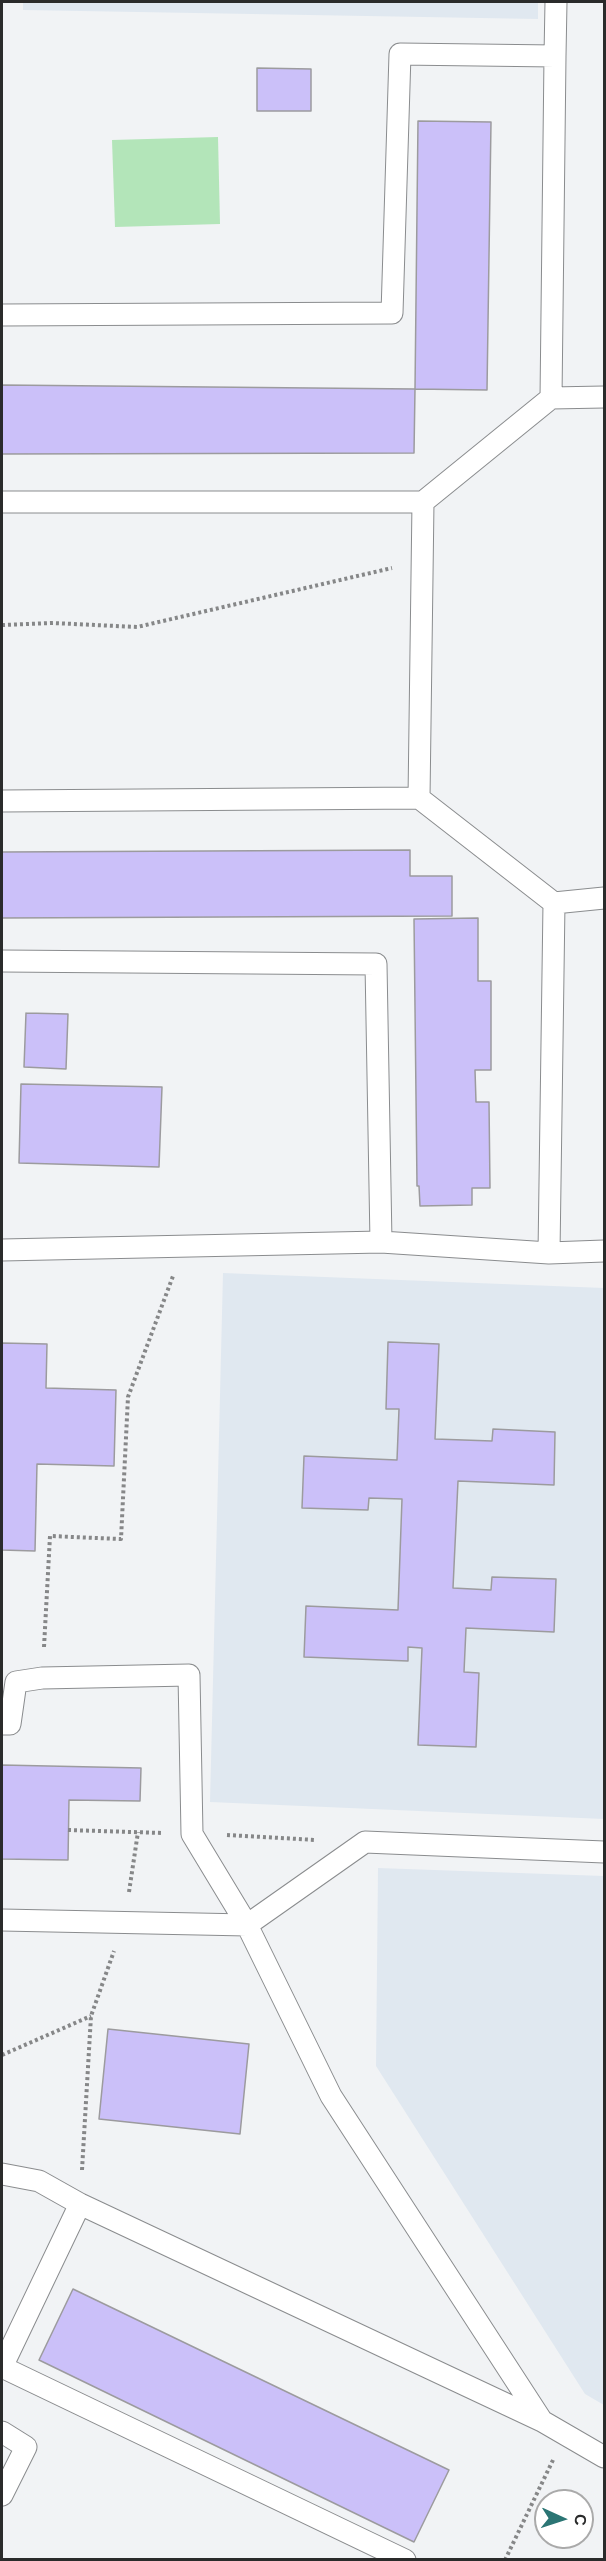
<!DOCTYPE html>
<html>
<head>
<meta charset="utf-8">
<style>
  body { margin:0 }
  #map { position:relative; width:606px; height:2561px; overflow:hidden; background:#f1f3f5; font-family:"DM Sans",sans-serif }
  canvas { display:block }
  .frame { position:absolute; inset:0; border:3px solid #2a2b2b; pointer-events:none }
  .north { position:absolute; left:534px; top:2489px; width:60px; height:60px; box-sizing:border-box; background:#fff; border:2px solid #aaa; border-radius:50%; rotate:93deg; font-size:16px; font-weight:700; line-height:24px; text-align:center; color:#2a2b2b }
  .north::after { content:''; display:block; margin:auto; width:21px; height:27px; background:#2b7574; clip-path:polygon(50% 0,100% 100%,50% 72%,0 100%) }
</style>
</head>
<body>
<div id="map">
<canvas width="606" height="2561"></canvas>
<div class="frame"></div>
<div class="north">С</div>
</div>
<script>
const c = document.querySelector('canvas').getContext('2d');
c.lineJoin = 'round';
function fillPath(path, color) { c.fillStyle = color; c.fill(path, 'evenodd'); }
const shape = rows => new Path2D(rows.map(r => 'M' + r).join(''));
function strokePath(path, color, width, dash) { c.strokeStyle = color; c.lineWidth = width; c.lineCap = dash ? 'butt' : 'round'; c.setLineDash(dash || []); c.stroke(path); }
fillPath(shape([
  [23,2,538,2,538,19,23,10],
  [223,1273,604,1288,604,1819,210,1802],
  [378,1868,604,1876,604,2405,585,2394,376,2066]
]), '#e0e8f0');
fillPath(shape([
  [218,137,220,224,115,227,112,140]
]), '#b3e5b9');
const building = shape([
  [257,68,311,69,311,111,257,111,257,68],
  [418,121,491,122,487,390,415,389,418,121],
  [2,385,415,389,414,453,2,454,2,385],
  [410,850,410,876,452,876,452,916,2,918,2,852,410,850],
  [478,918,478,981,491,981,491,1070,475,1070,476,1102,489,1102,490,1188,472,1188,472,1205,420,1206,419,1186,417,1186,414,919,478,918],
  [26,1013,68,1014,66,1069,24,1067,26,1013],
  [21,1084,162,1087,159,1167,19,1163,21,1084],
  [388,1342,439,1344,435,1439,492,1441,493,1429,555,1432,554,1485,458,1481,453,1588,491,1590,492,1577,556,1579,554,1632,466,1628,464,1672,479,1673,476,1747,418,1745,422,1648,408,1647,408,1661,304,1657,306,1606,398,1610,402,1499,369,1498,368,1510,302,1508,304,1456,397,1460,399,1409,386,1409,388,1342],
  [2,1343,47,1344,46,1388,116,1390,114,1466,37,1464,35,1551,2,1550,2,1343],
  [2,1765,141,1768,140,1801,69,1800,68,1860,2,1859,2,1765],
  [108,2029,249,2044,240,2134,99,2119,108,2029],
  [73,2289,449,2470,414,2542,39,2360,73,2289]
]);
fillPath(building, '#cbc0f9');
strokePath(building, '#9c9b9e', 1.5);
const lane = shape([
  [555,56,556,2],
  [2,315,392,313,400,54,555,56,551,398],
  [2,502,423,502,551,398,604,397],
  [419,798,423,502],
  [2,801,419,798,554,903,604,898],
  [2,961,376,964,381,1242,549,1253,554,903],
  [2,1250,381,1242],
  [549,1253,604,1251],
  [2,1724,10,1724,16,1682,42,1678,189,1675,192,1834,247,1925,331,2096,542,2421],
  [2,1920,247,1925,365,1842,604,1852],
  [2,2174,39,2181,80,2204,542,2421,604,2457],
  [80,2204,2,2367,405,2560],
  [2,2432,26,2447,2,2495]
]);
strokePath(lane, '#8a8c8e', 23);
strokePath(shape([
  [2,625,53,623,137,627,392,568],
  [44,1647,50,1536,121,1539,128,1397,173,1276],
  [68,1830,163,1833],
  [227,1835,316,1840],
  [129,1892,138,1832],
  [2,2055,91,2016],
  [82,2170,91,2016,114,1951],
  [505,2560,553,2460]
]), '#868788', 4, [3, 3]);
strokePath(lane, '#fff', 21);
</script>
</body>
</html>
